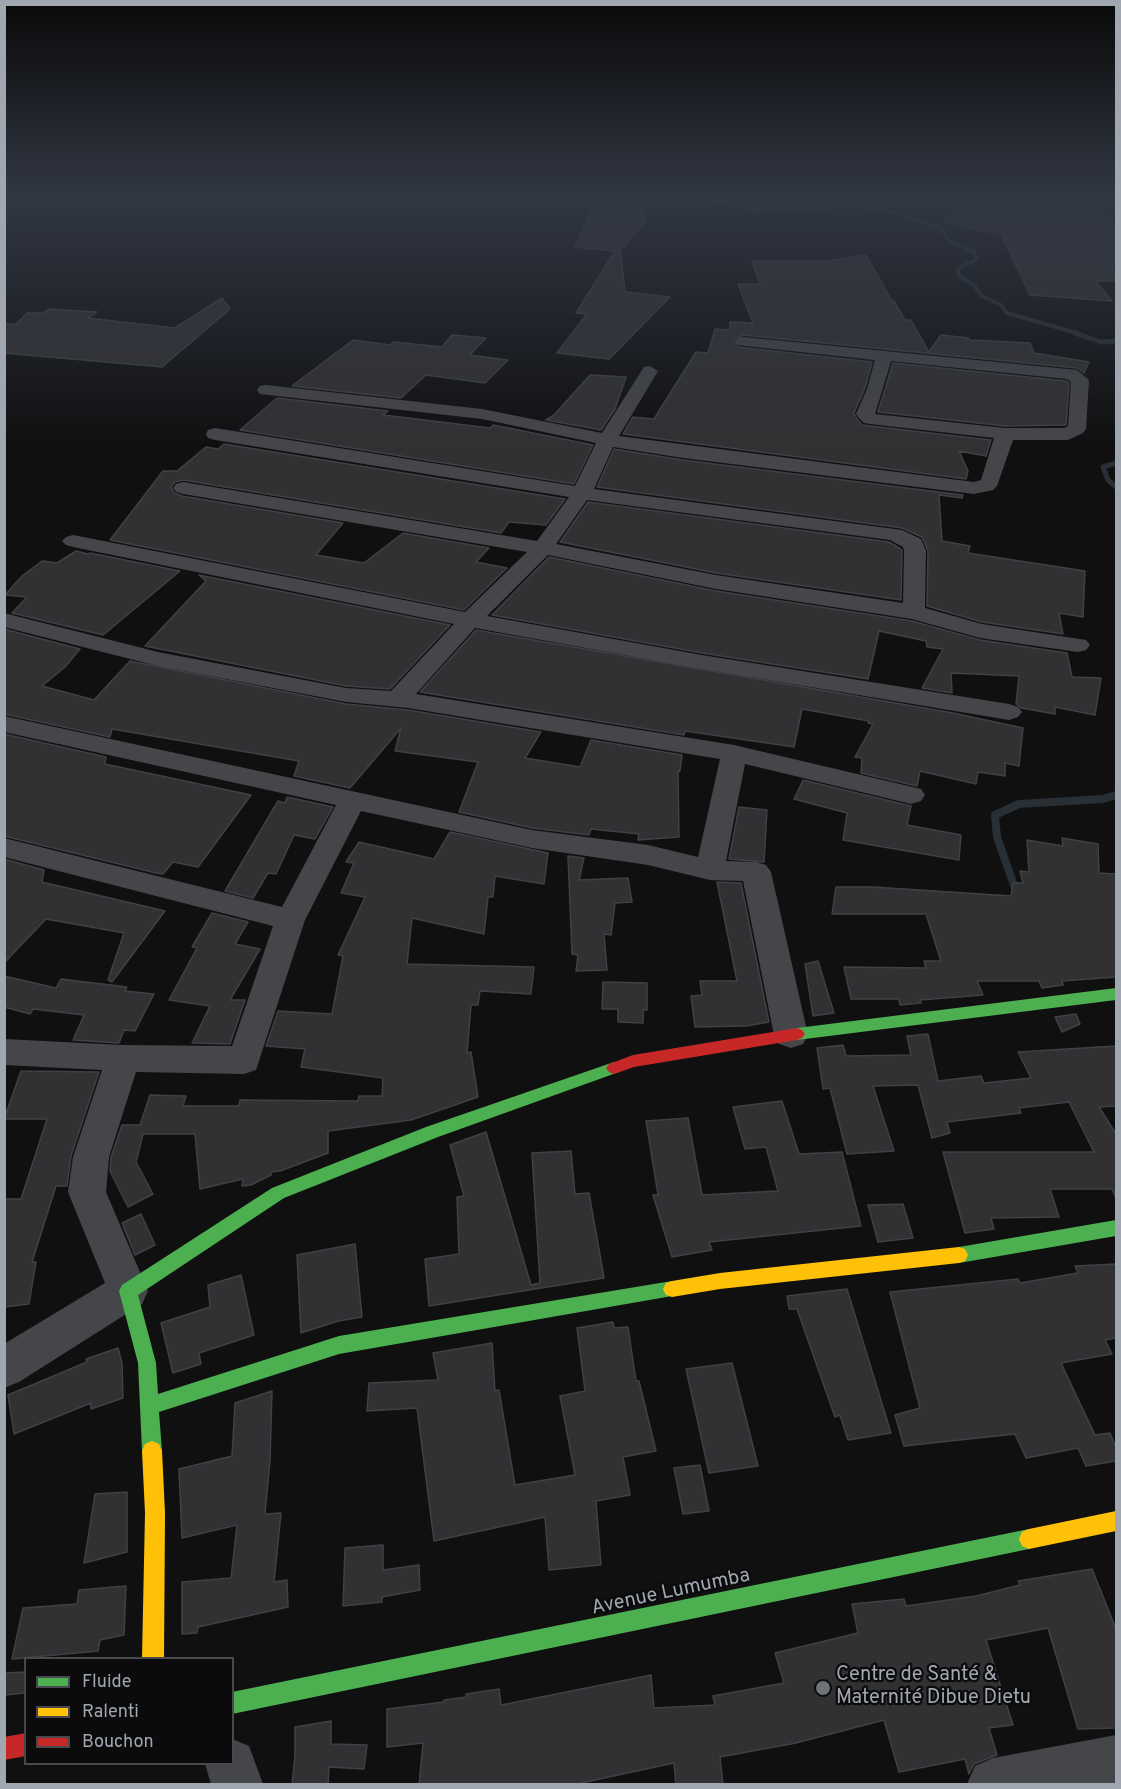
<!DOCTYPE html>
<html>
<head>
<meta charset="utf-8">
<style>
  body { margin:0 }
  #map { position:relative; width:1121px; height:1789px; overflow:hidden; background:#101011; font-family:Overpass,sans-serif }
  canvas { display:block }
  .frame { position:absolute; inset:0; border:6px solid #a1a7b1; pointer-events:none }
  .legend { position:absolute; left:24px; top:1657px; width:210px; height:108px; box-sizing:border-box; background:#0b0b0c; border:2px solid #47494e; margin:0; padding:8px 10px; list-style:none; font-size:18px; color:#a1a7b1 }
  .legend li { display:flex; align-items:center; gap:12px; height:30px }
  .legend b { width:30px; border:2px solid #47494e }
</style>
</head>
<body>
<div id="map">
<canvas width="1121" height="1789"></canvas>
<div class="frame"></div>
<ul class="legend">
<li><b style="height:8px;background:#4caf50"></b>Fluide</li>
<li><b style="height:8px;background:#ffc107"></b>Ralenti</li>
<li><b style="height:8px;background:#c62828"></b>Bouchon</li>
</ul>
</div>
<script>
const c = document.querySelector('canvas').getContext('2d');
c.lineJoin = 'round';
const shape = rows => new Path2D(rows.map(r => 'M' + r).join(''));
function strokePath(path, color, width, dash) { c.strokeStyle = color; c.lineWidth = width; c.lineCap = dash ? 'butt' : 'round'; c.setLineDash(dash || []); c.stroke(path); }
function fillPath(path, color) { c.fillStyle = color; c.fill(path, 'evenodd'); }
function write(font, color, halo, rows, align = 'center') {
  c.font = font + ' Overpass,sans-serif'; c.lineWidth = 4.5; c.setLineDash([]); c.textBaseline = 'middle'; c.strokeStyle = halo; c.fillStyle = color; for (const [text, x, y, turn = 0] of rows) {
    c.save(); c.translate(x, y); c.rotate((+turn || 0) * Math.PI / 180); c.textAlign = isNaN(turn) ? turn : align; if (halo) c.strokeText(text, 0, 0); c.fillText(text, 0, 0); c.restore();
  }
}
strokePath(shape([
  [711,199,752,210,859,207,898,213,941,229,949,241,974,252,977,259,957,269,959,276,974,285,982,296,1001,305,1007,313,1080,334]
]), '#282f35', 4);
strokePath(shape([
  [1075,333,1101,342,1116,341],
  [1116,463,1103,467,1108,480,1116,487]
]), '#282f35', 5);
strokePath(shape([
  [1016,891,997,837,995,815,1019,804,1103,799,1116,795]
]), '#282f35', 8);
const building = shape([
  [1000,199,1085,199,1116,225,1116,249,1114,249,1116,264,1113,264,1116,281,1096,281,1112,301,1030,295,1000,232,986,232,944,221,963,201,1000,199],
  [594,206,643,206,645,221,624,247,620,247,625,292,670,297,609,359,557,353,587,314,576,313,615,251,575,247,594,206],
  [866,255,892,301,894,301,905,320,911,320,929,352,941,335,969,338,969,340,1030,343,1034,353,1089,362,1084,373,1077,368,743,335,733,341,737,347,872,362,865,388,854,413,857,419,862,425,870,426,991,440,986,456,959,451,968,471,966,479,623,434,633,417,654,419,696,352,708,353,715,329,730,330,730,322,753,323,738,284,760,284,752,261,827,261,866,255],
  [222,298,230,309,162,367,4,353,4,323,15,325,27,313,43,313,50,309,97,312,88,318,175,328,222,298],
  [452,335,486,338,470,355,508,360,485,383,426,375,401,398,292,386,353,340,390,345,394,342,442,347,452,335],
  [893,363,1066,381,1069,383,1066,425,1005,426,878,412,893,363],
  [590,375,626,377,615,409,601,430,546,420,554,415,590,375],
  [277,398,388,411,383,415,490,428,493,425,593,445,574,484,240,430,277,398],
  [224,444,565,499,546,525,509,522,501,533,183,480,175,482,171,487,174,493,182,496,343,523,316,555,364,563,403,533,489,548,476,562,507,568,464,610,110,540,163,471,177,471,206,447,218,449,224,444],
  [614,449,683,460,963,495,962,498,939,495,942,541,970,546,968,553,1085,571,1083,617,1059,613,1063,634,982,622,927,606,928,551,922,537,902,528,597,487,614,449],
  [588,502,889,542,901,549,902,551,901,600,716,573,560,542,588,502],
  [76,551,88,554,90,553,180,571,103,635,12,613,27,597,5,595,22,576,42,561,57,563,76,551],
  [549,557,716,591,912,621,980,640,1067,653,1072,677,1101,678,1095,715,1055,707,1055,714,1021,708,1016,704,1019,676,951,673,952,693,922,688,943,649,927,647,926,641,879,631,868,679,702,653,492,615,549,557],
  [199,575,450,625,390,689,346,686,145,646,206,581,199,575],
  [4,629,80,649,65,667,42,686,94,700,130,661,346,704,408,710,541,732,525,758,580,767,591,740,682,755,680,771,678,772,679,837,638,840,639,834,591,829,589,835,532,828,459,812,478,762,395,751,401,728,350,788,294,776,299,761,112,729,110,737,4,714,4,629],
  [476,630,953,713,1023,728,1019,766,1005,763,1005,776,978,772,976,784,920,771,917,786,861,773,862,758,855,757,873,724,868,723,869,721,802,709,794,747,685,731,684,735,420,692,476,630],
  [4,734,106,757,105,764,251,795,198,867,173,862,163,874,156,873,4,836,4,734],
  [803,780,911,806,907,825,961,835,959,860,843,840,847,813,794,799,803,780],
  [287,797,333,807,315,839,294,835,276,874,268,873,253,898,225,891,278,801,285,803,287,797],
  [739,807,767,810,764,862,729,859,739,807],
  [450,832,548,853,544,884,495,876,493,897,488,897,484,934,412,918,407,964,534,967,531,994,480,991,478,1005,471,1005,467,1053,471,1052,478,1097,411,1120,328,1131,328,1153,280,1171,271,1172,271,1175,251,1185,242,1186,243,1179,200,1189,195,1134,143,1134,136,1162,153,1194,128,1207,110,1171,111,1157,122,1125,140,1125,150,1095,186,1096,183,1106,239,1106,240,1100,358,1101,359,1096,382,1096,383,1078,301,1067,305,1049,266,1046,278,1011,332,1014,343,956,338,955,365,897,341,893,354,863,346,862,359,842,434,859,450,832],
  [1062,838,1098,844,1099,873,1116,874,1116,977,1062,981,1063,985,1042,988,1039,981,977,981,983,995,920,1000,921,1003,900,1005,899,999,851,999,844,967,926,968,924,961,941,961,926,914,832,914,836,887,873,887,1011,896,1013,883,1023,883,1020,871,1029,872,1027,840,1063,846,1062,838],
  [568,856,584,858,579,880,628,878,632,902,615,903,611,935,604,934,607,970,576,971,578,955,572,954,568,856],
  [4,859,44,870,42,882,165,911,112,982,108,980,124,933,46,919,4,963,4,859],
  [717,882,741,883,769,1022,747,1026,695,1027,691,996,702,995,700,981,737,981,717,882],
  [212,913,248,922,235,944,260,949,230,1000,245,1000,230,1044,192,1043,210,1006,169,1000,197,948,192,947,212,913],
  [818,961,834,1013,813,1016,805,964,818,961],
  [4,976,56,988,61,979,127,987,125,991,154,994,135,1031,124,1030,119,1043,73,1040,84,1015,33,1009,30,1014,4,1007,4,976],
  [603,982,647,983,647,1010,643,1010,643,1023,618,1022,618,1009,602,1009,603,982],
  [1076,1014,1080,1024,1062,1032,1055,1017,1076,1014],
  [928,1034,938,1081,981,1076,984,1083,1031,1078,1018,1052,1116,1046,1116,1106,1099,1107,1116,1134,1116,1198,1112,1189,1050,1189,1059,1217,991,1218,994,1229,965,1233,943,1152,1094,1152,1069,1102,1019,1108,1021,1113,947,1122,950,1133,932,1138,918,1085,873,1086,894,1151,847,1154,830,1088,823,1089,817,1048,843,1045,846,1056,911,1055,907,1036,928,1034],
  [21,1071,99,1072,71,1156,67,1186,56,1186,32,1262,36,1262,29,1304,4,1307,4,1199,21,1199,47,1119,4,1119,21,1071],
  [782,1101,799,1154,842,1152,861,1226,709,1242,712,1250,672,1257,653,1195,658,1195,646,1121,688,1118,702,1195,778,1191,766,1147,745,1149,733,1107,782,1101],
  [486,1132,531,1285,540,1283,532,1153,571,1151,575,1194,589,1193,604,1278,429,1306,425,1259,459,1254,457,1197,464,1196,450,1145,486,1132],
  [903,1204,913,1238,878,1242,868,1205,903,1204],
  [141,1214,155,1245,135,1255,122,1223,141,1214],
  [355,1244,362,1317,338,1321,301,1333,297,1255,355,1244],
  [1116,1264,1116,1338,1105,1340,1112,1354,1061,1363,1095,1435,1110,1433,1116,1448,1116,1461,1086,1466,1078,1448,1026,1458,1015,1434,904,1446,895,1415,920,1408,890,1292,1018,1279,1020,1283,1078,1273,1075,1266,1116,1264],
  [241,1275,254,1335,199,1353,201,1364,173,1373,161,1323,210,1307,208,1285,241,1275],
  [847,1289,891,1433,848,1440,840,1415,835,1417,797,1309,789,1309,787,1296,847,1289],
  [613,1322,614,1328,628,1327,636,1381,639,1381,656,1451,623,1457,630,1495,596,1501,601,1565,549,1570,545,1517,434,1541,417,1408,367,1411,369,1383,438,1380,433,1353,492,1343,495,1391,499,1390,515,1485,575,1475,560,1396,585,1391,577,1328,613,1322],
  [118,1348,122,1363,123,1398,91,1409,91,1403,14,1434,8,1395,87,1362,86,1359,118,1348],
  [732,1363,758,1466,709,1473,686,1369,732,1363],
  [272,1391,270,1460,265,1514,281,1513,274,1582,287,1580,288,1607,198,1627,197,1633,182,1634,182,1582,231,1578,237,1525,182,1538,179,1469,232,1456,235,1403,272,1391],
  [700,1465,709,1511,683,1514,674,1468,700,1465],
  [127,1492,127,1552,84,1563,95,1494,127,1492],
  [383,1545,383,1570,419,1565,420,1590,382,1597,382,1602,343,1606,345,1548,383,1545],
  [1092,1569,1116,1629,1116,1728,1078,1729,1048,1628,986,1640,1013,1725,989,1728,997,1755,974,1764,969,1774,965,1759,899,1772,884,1720,796,1743,720,1757,723,1785,676,1785,674,1763,572,1785,419,1785,423,1743,387,1747,387,1709,444,1702,444,1700,467,1697,466,1694,499,1689,501,1705,651,1675,654,1708,715,1705,713,1696,784,1683,775,1653,858,1633,852,1604,904,1599,906,1606,976,1596,1020,1585,1018,1581,1092,1569],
  [126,1586,124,1635,100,1640,98,1651,12,1659,23,1608,77,1604,79,1590,126,1586],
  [26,1672,26,1693,4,1695,4,1673,26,1672],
  [331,1721,331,1744,367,1745,364,1769,329,1767,328,1785,292,1785,295,1756,295,1727,331,1721]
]);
fillPath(building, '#313133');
strokePath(building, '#404144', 1.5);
fillPath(shape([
  [743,337,1077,370,1089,380,1086,429,1083,433,1068,440,1013,440,997,486,993,490,974,494,683,458,613,447,594,489,902,530,921,539,926,551,925,608,982,624,1086,640,1090,645,1086,650,1078,652,980,638,912,619,716,589,548,555,487,616,702,655,1009,704,1018,707,1022,712,1018,717,1009,720,702,669,475,628,416,694,734,745,921,789,925,795,921,801,911,804,745,764,726,861,756,862,766,865,771,872,808,1035,803,1044,791,1048,779,1044,774,1035,743,881,710,880,648,865,532,848,361,811,305,920,256,1070,244,1074,136,1072,109,1157,106,1192,148,1291,142,1304,19,1382,4,1388,4,1344,105,1283,68,1192,73,1157,102,1070,4,1065,4,1039,123,1045,232,1046,273,926,4,857,4,838,282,907,336,805,4,732,4,716,532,830,648,845,698,857,720,759,408,708,346,702,158,666,4,627,4,613,158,652,346,688,391,691,454,624,73,547,66,545,62,541,66,537,73,535,465,612,527,552,183,494,176,492,173,488,176,484,183,482,537,541,569,497,215,440,208,438,206,434,208,430,215,428,575,486,596,443,482,419,260,394,257,390,260,386,266,385,482,409,602,433,644,367,650,366,658,371,619,436,974,482,981,480,994,438,870,424,864,423,859,418,856,414,867,389,875,360,737,345,735,342,737,339,743,337],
  [891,361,1067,379,1071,382,1068,426,1064,428,1005,428,875,414,891,361],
  [587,500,890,540,903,547,904,551,903,603,716,575,556,544,587,500],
  [1116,1735,1116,1784,967,1784,975,1766,993,1758,1116,1735],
  [232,1739,249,1746,263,1784,211,1784,205,1764,232,1764,232,1739]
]), '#454649');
fillPath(shape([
  [1116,988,1116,1000,797,1040,792,1038,789,1034,792,1030,797,1028,1116,988],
  [614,1062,619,1064,622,1068,619,1072,438,1137,284,1198,138,1295,156,1363,158,1394,339,1336,672,1281,678,1283,681,1289,678,1295,339,1354,159,1412,162,1451,159,1458,152,1461,145,1458,142,1451,138,1363,119,1291,122,1285,272,1188,426,1127,614,1062],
  [1116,1220,1116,1236,959,1263,953,1261,950,1255,953,1249,959,1247,1116,1220],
  [1029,1529,1036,1532,1039,1539,1036,1546,1029,1549,232,1714,232,1692,1029,1529]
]), '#4caf50');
fillPath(shape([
  [959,1247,965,1249,968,1255,965,1261,959,1263,720,1289,672,1297,666,1295,663,1289,666,1283,672,1281,720,1273,959,1247],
  [152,1441,159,1444,162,1451,165,1513,164,1658,142,1658,145,1513,142,1451,145,1444,152,1441],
  [1116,1511,1116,1531,1029,1549,1022,1546,1019,1539,1022,1532,1029,1529,1116,1511]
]), '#ffc107');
fillPath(shape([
  [797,1028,802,1030,805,1034,802,1038,797,1040,634,1067,614,1074,609,1072,606,1068,609,1064,633,1055,797,1028],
  [26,1733,26,1756,4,1760,4,1737,26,1733]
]), '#c62828');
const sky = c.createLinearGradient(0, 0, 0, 449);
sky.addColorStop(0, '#090909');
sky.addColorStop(0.44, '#313743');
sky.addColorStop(1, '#31374300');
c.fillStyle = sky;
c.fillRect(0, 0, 1121, 449);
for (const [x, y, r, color] of [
  [823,1688,8,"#6e7279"]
]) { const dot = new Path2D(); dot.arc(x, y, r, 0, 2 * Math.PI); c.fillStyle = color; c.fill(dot); strokePath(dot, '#0b0b0c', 2); }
write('20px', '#a1a7b1', '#0b0b0c', [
  ["Avenue Lumumba",671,1593,-12]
]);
write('20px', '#a1a7b1', '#0b0b0c', [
  ["Centre de Santé &",836,1676],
  ["Maternité Dibue Dietu",836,1699]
], 'left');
</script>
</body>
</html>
